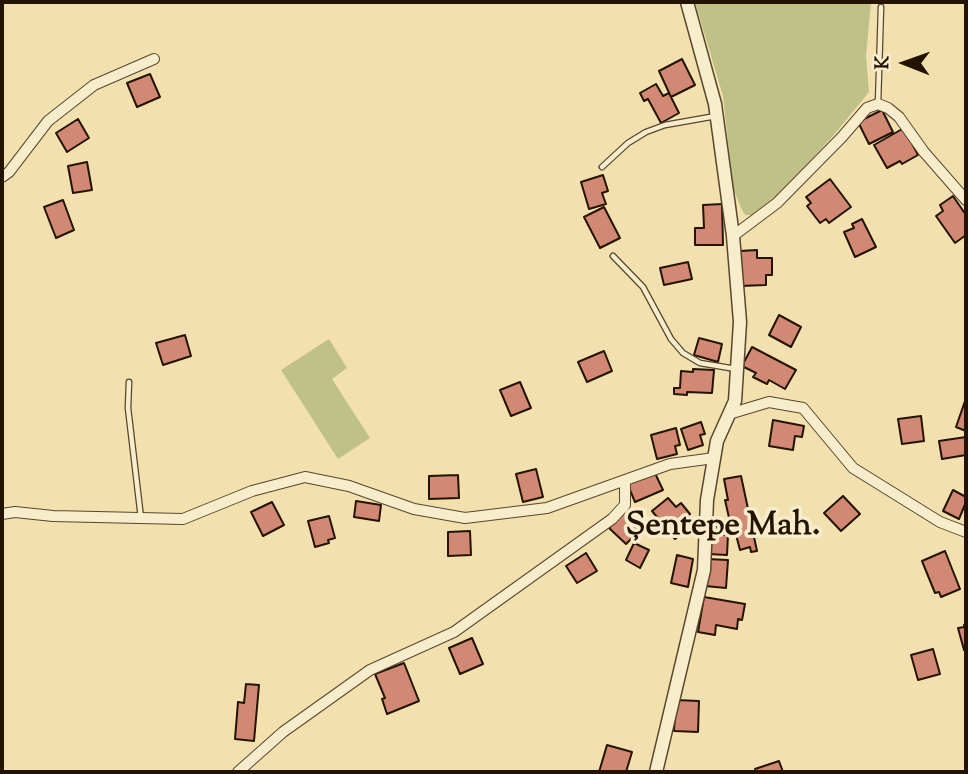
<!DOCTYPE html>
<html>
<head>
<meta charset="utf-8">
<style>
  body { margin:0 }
  #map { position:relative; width:968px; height:774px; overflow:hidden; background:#f2e1af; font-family:"Sorts Mill Goudy",serif }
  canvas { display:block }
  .frame { position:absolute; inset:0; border:4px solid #241300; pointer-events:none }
  .north { position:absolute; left:870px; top:28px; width:70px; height:70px; -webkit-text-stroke:5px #f7eccb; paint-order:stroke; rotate:271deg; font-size:19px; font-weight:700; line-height:28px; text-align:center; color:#241300 }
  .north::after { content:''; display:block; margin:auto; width:24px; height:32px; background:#241300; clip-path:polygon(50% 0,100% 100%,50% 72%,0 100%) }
</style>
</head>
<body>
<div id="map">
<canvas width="968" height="774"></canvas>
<div class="frame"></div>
<div class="north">K</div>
</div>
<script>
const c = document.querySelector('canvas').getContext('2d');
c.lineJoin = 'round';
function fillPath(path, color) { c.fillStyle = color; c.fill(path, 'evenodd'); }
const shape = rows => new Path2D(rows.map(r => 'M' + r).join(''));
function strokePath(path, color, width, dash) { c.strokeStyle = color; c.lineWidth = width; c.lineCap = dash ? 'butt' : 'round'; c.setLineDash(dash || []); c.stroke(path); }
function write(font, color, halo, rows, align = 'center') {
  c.font = font + ' "Sorts Mill Goudy",serif'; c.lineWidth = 7; c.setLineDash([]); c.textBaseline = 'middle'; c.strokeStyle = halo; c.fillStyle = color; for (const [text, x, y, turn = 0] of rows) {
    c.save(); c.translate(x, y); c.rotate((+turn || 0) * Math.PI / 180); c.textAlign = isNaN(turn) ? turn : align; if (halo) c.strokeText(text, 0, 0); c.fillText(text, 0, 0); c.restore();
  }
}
fillPath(shape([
  [695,2,871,2,866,56,869,92,833,136,781,192,753,215,745,215,742,210,733,188,723,96],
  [329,339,347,368,332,379,370,438,338,459,281,370]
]), '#c0c186');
const building = shape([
  [682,59,695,85,671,97,659,71,682,59],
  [150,74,160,97,137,107,127,83,150,74],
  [656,84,663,96,669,93,679,113,661,123,648,99,644,101,640,93,656,84],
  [882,110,893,132,869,144,858,122,882,110],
  [78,119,89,138,67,152,56,133,78,119],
  [904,128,918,155,902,164,900,161,887,168,874,145,904,128],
  [87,162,92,190,73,193,68,166,87,162],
  [603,175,608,191,602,193,606,204,589,209,581,182,603,175],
  [830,179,851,207,829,223,826,219,820,223,807,206,811,203,806,197,830,179],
  [953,196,966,215,966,235,955,243,936,216,943,211,940,205,953,196],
  [63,200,74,230,56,238,44,207,63,200],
  [722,204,723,245,695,245,695,228,704,228,703,205,722,204],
  [604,207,620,238,600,248,584,217,604,207],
  [862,219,876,247,855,257,844,232,854,228,852,224,862,219],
  [757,250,757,258,772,258,772,275,766,275,766,285,740,286,740,251,757,250],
  [688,262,692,279,664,285,660,268,688,262],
  [779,315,801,327,791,347,769,335,779,315],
  [185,335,191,356,163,365,156,343,185,335],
  [699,338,722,344,718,362,694,355,699,338],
  [752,347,796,370,785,389,769,380,767,384,753,377,756,373,742,366,752,347],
  [604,351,612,371,587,382,578,362,604,351],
  [693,369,714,370,712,393,687,392,687,395,674,394,674,388,680,388,681,371,693,372,693,369],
  [520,382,531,408,511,416,500,390,520,382],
  [965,401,966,401,966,431,956,427,965,401],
  [921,416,924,441,902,444,898,419,921,416],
  [773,420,804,426,802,437,795,436,793,450,769,446,773,420],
  [701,422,705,434,700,435,703,445,688,450,681,429,701,422],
  [676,428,680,445,675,446,677,454,657,459,651,435,676,428],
  [966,437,966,455,942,459,939,441,966,437],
  [536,469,543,497,523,502,516,474,536,469],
  [654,471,663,490,635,502,627,483,654,471],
  [458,475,459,498,429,499,429,476,458,475],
  [741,476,757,551,751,552,750,547,740,550,735,531,732,531,725,500,728,500,724,479,741,476],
  [953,490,966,497,966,502,959,519,943,511,953,490],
  [843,496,860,514,841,531,824,513,843,496],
  [668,498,676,507,681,503,690,514,685,518,691,526,675,539,652,511,668,498],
  [356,501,381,505,379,521,354,517,356,501],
  [272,502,284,525,263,536,251,512,272,502],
  [624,511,642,528,626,544,609,528,624,511],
  [329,516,335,538,328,540,329,543,315,547,308,521,329,516],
  [710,526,725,527,724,535,728,535,727,555,708,554,710,526],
  [470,531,471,555,448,556,448,532,470,531],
  [634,543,649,550,640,568,626,560,634,543],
  [945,551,960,589,941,597,939,592,935,593,922,561,945,551],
  [586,553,597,571,577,583,566,566,586,553],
  [677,555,693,559,688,587,671,583,677,555],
  [707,559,728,560,726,588,705,586,707,559],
  [704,597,745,604,742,620,738,619,737,629,716,625,715,635,698,632,704,597],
  [966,624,966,649,964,650,958,628,965,627,964,625,966,624],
  [472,638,483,664,460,674,449,648,472,638],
  [933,649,940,674,918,680,911,655,933,649],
  [404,663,419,701,387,714,382,699,385,698,375,674,404,663],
  [246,684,259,685,254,741,235,739,238,702,244,703,246,684],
  [676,700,699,701,698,732,674,731,676,700],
  [607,745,632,752,626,772,599,772,607,745],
  [779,761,783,772,756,772,755,769,779,761]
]);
fillPath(building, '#d18973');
strokePath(building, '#241300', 2);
const service = shape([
  [878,104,881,7],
  [602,167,628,143,646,132,665,125,716,116],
  [613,256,643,287,671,339,683,353,700,363,736,369],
  [129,382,128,408,141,518]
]);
const minor = shape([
  [2,177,9,172,48,121,94,85,154,59],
  [733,236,777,203,842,137,867,108,878,104,888,108,899,117,924,152,966,200],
  [729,414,769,402,803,408,853,468,940,522,966,532],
  [2,514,15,512,53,516,183,519,252,491,305,477,349,486,414,509,465,518,547,508,670,464,714,458],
  [238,772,283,732,370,670,454,632,612,519,625,505,625,481]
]);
const tertiary = shape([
  [656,772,704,570,707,500,717,441,735,401,740,322,733,236,715,104,687,2]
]);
strokePath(service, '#58462c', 7);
strokePath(minor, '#58462c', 12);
strokePath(tertiary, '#58462c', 15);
strokePath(service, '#f7eccb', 4.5);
strokePath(minor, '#f7eccb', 10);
strokePath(tertiary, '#f7eccb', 12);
write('bold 33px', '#241300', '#f7eccb', [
  ["Şentepe Mah.",723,528]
]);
</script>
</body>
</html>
